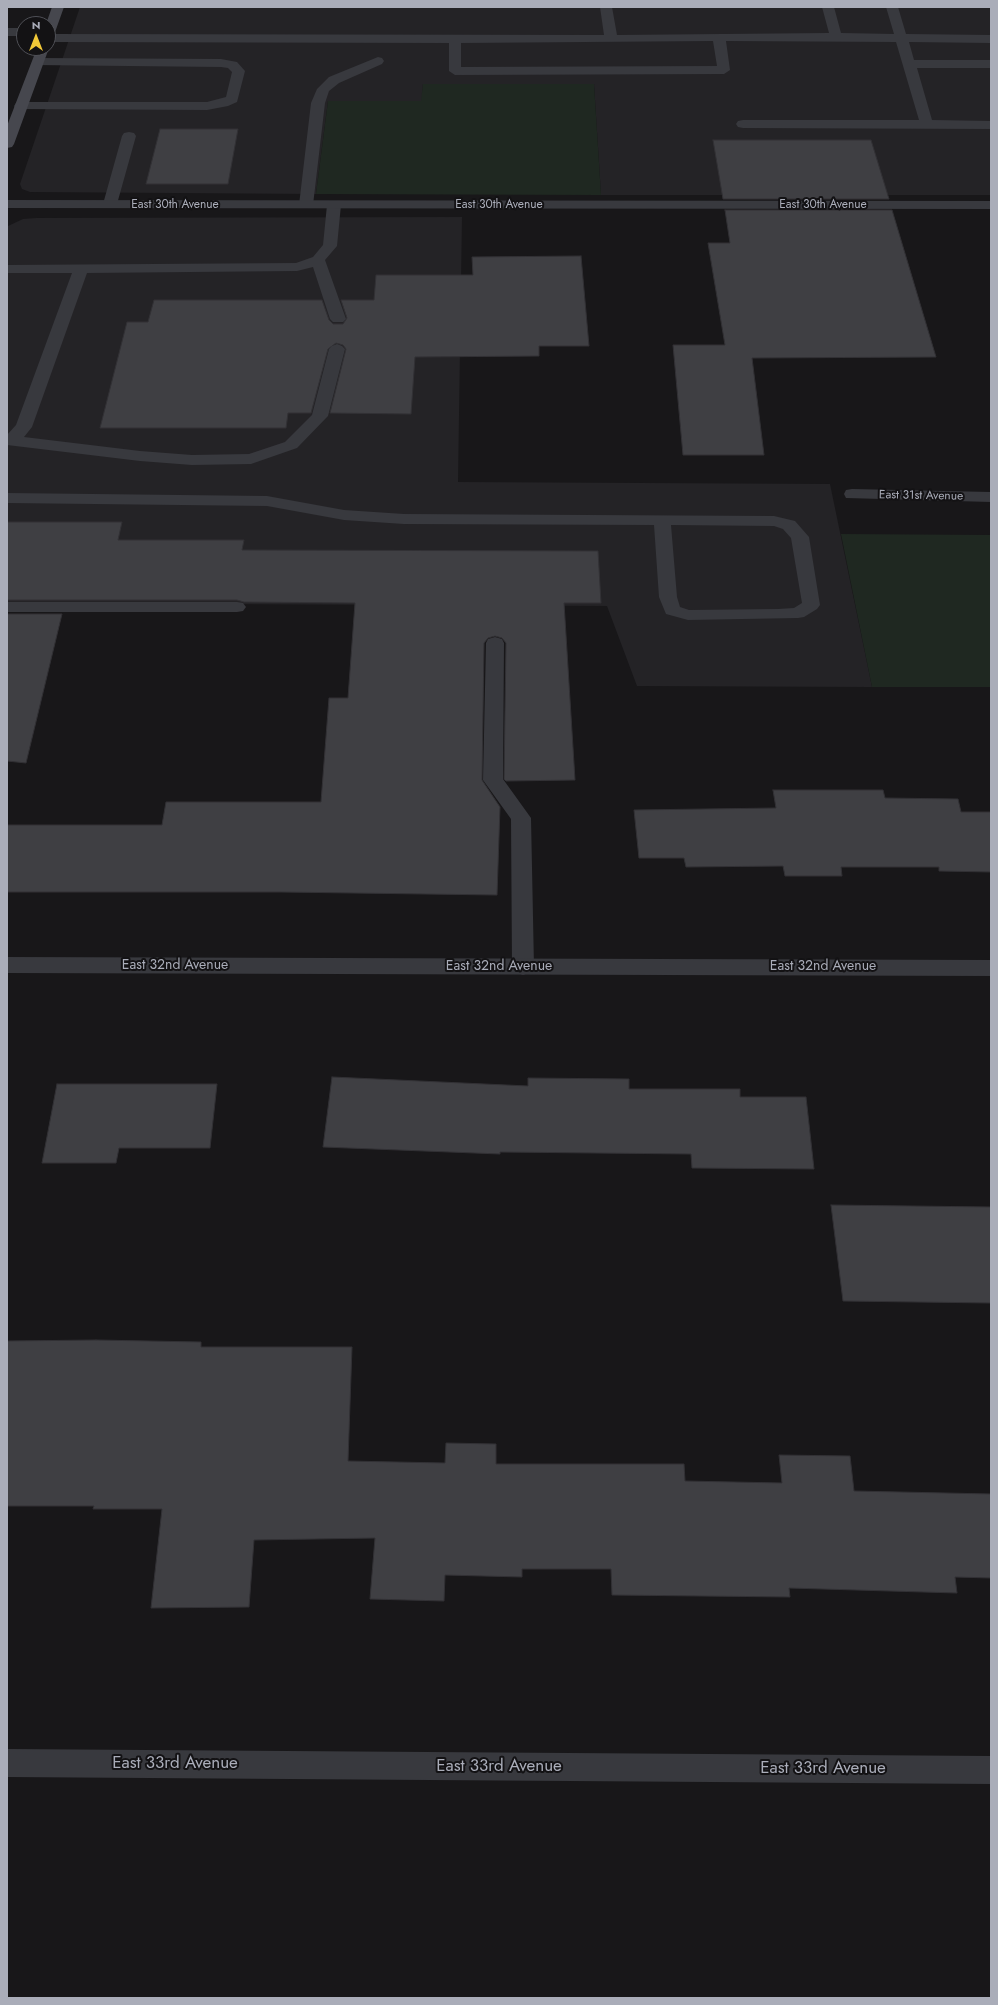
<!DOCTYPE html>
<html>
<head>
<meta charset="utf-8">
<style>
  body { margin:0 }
  #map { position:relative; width:998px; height:2005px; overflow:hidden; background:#181719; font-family:Jost,sans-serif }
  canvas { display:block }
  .frame { position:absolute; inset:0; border:8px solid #aaadb9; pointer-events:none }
  .north { position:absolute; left:16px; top:16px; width:40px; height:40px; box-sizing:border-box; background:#131214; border:1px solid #4f5056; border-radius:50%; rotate:0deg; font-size:11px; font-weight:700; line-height:16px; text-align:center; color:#aaadb9 }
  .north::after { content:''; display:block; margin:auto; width:14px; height:18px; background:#f1c838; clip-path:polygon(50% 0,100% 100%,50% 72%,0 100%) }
</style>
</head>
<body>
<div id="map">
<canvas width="998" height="2005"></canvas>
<div class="frame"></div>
<div class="north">N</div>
</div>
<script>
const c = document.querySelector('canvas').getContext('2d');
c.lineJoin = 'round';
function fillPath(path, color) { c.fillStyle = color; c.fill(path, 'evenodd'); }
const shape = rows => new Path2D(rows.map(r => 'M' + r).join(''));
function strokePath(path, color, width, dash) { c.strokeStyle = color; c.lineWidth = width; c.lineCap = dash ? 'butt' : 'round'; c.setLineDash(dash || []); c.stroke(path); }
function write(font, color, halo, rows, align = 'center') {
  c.font = font + ' Jost,sans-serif'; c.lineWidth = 4; c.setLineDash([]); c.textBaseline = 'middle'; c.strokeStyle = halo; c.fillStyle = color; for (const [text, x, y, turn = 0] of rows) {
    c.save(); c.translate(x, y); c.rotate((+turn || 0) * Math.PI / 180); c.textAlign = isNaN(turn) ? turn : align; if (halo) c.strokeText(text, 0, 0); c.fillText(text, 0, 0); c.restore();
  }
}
fillPath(shape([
  [80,7,991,7,991,195,601,195,594,84,423,84,422,101,328,101,316,194,30,192,22,189,20,184],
  [462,217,458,482,830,484,872,687,637,686,607,606,7,603,8,226,23,219,36,218]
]), '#242326');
fillPath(shape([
  [423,84,594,84,601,195,316,194,328,101,421,101],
  [841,534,991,535,991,687,872,687]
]), '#1f2821');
const building = shape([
  [160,129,238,129,228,184,146,184,160,129],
  [713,140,871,140,889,199,723,199,713,140],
  [725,210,892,210,936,357,752,358,764,455,683,455,673,345,725,345,708,243,730,243,725,210],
  [581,256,589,346,539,346,539,356,415,357,411,414,330,413,346,349,343,345,336,343,328,349,311,413,288,413,286,428,100,428,127,322,148,322,154,300,322,300,329,320,333,324,343,324,347,318,341,300,374,300,376,275,473,275,472,257,581,256],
  [7,522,122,522,118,540,244,540,242,550,598,551,601,603,564,603,575,780,506,781,504,779,506,643,502,638,495,636,488,638,484,643,482,780,500,807,497,895,281,892,7,892,7,825,162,825,166,802,321,802,329,698,348,698,355,603,244,602,237,600,7,600,7,522],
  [7,614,62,614,26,763,7,761,7,614],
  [773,790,883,790,885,798,958,799,961,812,991,812,991,872,939,871,939,867,841,867,842,876,785,876,783,866,686,867,684,858,639,858,634,810,776,808,773,790],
  [332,1077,528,1086,528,1078,629,1079,629,1089,740,1089,740,1097,806,1097,814,1169,692,1168,691,1154,500,1152,500,1154,323,1147,332,1077],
  [57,1084,217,1084,210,1148,119,1148,116,1163,42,1163,57,1084],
  [831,1205,991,1207,991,1303,843,1301,831,1205],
  [96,1340,201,1342,201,1347,352,1347,348,1461,445,1463,446,1443,496,1444,496,1464,684,1464,685,1481,782,1483,779,1455,850,1456,854,1491,991,1494,991,1578,955,1577,957,1593,789,1588,790,1597,612,1595,611,1569,522,1569,522,1577,445,1575,444,1601,370,1599,375,1538,254,1540,249,1607,151,1608,162,1509,93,1509,94,1506,7,1506,7,1341,96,1340]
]);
fillPath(building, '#3f3f43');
strokePath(building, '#323135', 1);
fillPath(shape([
  [600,7,612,7,617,35,829,33,822,7,834,7,841,33,894,34,886,7,898,7,906,34,991,35,991,43,909,42,914,60,991,60,991,68,917,68,932,120,991,121,991,129,743,128,738,127,736,124,738,121,743,120,919,120,896,42,726,41,730,70,724,74,455,75,449,71,449,43,48,42,48,34,604,35,600,7],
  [713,41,717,66,461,67,461,43,713,41],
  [7,28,24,28,24,36,7,36,7,28],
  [378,57,382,58,384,61,382,64,339,83,329,91,325,103,313,205,311,208,301,208,299,205,311,103,317,89,329,77,378,57],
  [38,58,221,59,237,62,245,71,237,102,228,106,207,110,16,109,14,106,16,103,21,102,207,102,226,97,232,72,228,68,221,67,34,65,32,62,38,58],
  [129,132,134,133,136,136,117,204,115,207,105,207,103,204,122,136,124,133,129,132],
  [334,201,339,202,341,205,337,246,325,260,346,319,343,322,333,322,330,319,313,267,297,271,87,273,32,427,24,437,140,451,192,455,249,454,285,442,312,415,329,349,332,346,337,344,342,346,345,349,328,416,297,448,251,464,192,465,140,461,7,445,7,435,16,425,72,273,7,273,7,265,296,263,313,257,323,245,327,205,329,202,334,201],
  [7,493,267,496,344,510,404,514,774,516,795,521,809,537,820,605,817,609,804,617,798,618,688,620,666,614,659,597,654,525,404,524,344,520,267,506,7,503,7,493],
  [671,525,774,526,783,529,791,538,802,603,794,608,778,609,689,610,680,607,677,597,671,525],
  [7,602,237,602,243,603,246,607,243,611,237,612,7,612,7,602],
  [495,637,502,639,504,643,503,779,531,818,534,967,531,972,523,975,515,972,512,967,511,819,483,780,486,643,488,639,495,637]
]), '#38393e');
fillPath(shape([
  [7,200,991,201,991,209,7,208,7,200],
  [852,489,991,492,991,502,846,498,844,494,846,490,852,489],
  [7,957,991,960,991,976,7,973,7,957],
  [7,1749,991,1756,991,1784,7,1777,7,1749]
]), '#38393e');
fillPath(shape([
  [52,7,64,7,54,35,48,39,48,24,46,24,52,7],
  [48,46,49,48,14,144,12,147,7,148,7,126,37,48,48,48,48,46]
]), '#46474e');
write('12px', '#aaadb9', '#131214', [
  ["East 30th Avenue",175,205],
  ["East 30th Avenue",499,205],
  ["East 30th Avenue",823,205],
  ["East 31st Avenue",921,496,1]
]);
write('14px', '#aaadb9', '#131214', [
  ["East 32nd Avenue",175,966],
  ["East 32nd Avenue",499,967],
  ["East 32nd Avenue",823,967]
]);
write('17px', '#aaadb9', '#131214', [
  ["East 33rd Avenue",175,1764],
  ["East 33rd Avenue",499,1767],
  ["East 33rd Avenue",823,1769]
]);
</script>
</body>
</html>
